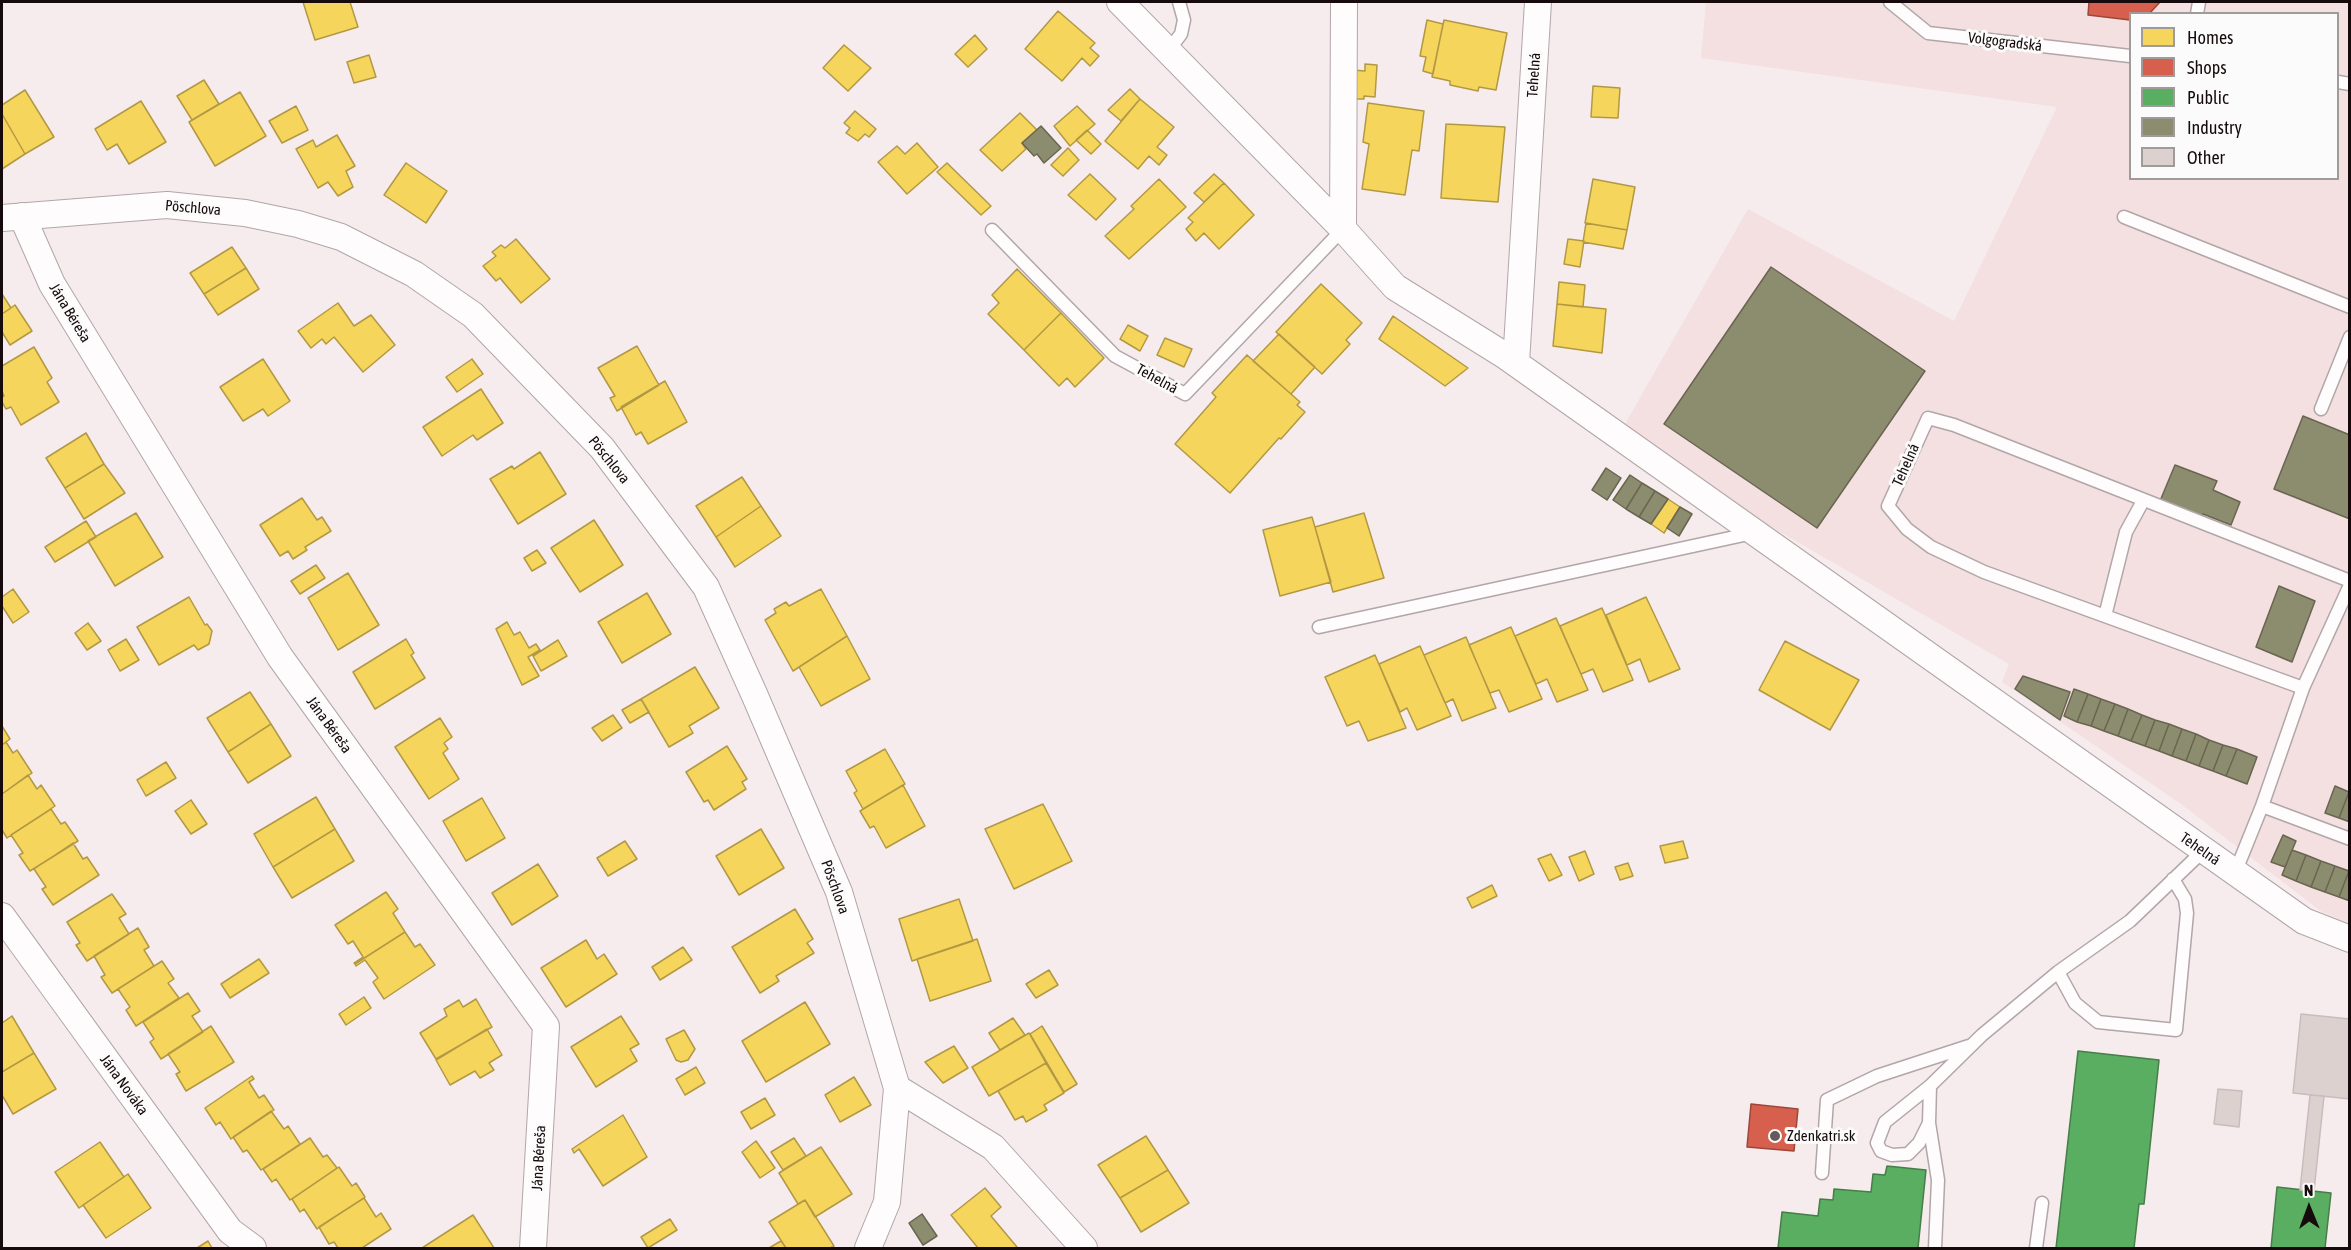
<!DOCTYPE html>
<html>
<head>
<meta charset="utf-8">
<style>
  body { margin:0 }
  #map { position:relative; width:2351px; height:1250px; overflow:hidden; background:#f6ecee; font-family:"Asap Condensed",sans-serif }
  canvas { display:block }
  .frame { position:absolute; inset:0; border:3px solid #170a0c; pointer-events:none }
  .legend { position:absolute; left:2129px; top:12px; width:210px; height:168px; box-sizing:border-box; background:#fafbfa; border:2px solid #9f9b9b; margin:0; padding:8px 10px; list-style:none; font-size:18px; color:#170a0c }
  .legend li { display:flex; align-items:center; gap:12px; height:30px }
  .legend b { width:30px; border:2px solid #9f9b9b }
  .north { position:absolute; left:2279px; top:1178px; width:60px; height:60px; -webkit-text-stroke:4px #fafbfa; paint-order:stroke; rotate:359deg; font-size:16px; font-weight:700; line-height:24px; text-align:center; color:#170a0c }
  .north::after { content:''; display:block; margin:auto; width:21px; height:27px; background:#170a0c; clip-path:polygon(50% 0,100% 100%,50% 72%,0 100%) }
</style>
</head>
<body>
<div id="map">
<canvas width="2351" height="1250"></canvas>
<div class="frame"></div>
<ul class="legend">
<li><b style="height:16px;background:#f6d55c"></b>Homes</li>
<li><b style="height:16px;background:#d6604d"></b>Shops</li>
<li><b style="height:16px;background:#5aae61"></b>Public</li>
<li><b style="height:16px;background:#8c8c6e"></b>Industry</li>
<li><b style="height:16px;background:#ddd1d0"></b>Other</li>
</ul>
<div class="north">N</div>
</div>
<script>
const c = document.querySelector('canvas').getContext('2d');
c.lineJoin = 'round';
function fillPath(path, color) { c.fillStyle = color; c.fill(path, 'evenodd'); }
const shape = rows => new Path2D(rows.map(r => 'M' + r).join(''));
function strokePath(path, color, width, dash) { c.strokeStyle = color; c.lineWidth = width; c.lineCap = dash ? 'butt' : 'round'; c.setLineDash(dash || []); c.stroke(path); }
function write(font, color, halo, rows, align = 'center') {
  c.font = font + ' "Asap Condensed",sans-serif'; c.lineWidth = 6; c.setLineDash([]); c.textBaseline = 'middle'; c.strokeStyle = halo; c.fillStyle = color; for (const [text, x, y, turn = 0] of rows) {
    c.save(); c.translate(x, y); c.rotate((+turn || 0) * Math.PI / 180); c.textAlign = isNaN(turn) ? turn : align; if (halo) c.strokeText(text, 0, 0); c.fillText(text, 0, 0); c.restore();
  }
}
fillPath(shape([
  [1706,2,2349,2,2349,923,2322,912,2181,804,2002,682,2009,664,1617,438,1748,209,1954,321,2057,107,1701,58],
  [2130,14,2338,14,2338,178,2130,178]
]), '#f4dfe1');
const homes = shape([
  [303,2,350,2,358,27,315,40,303,2],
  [1058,11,1095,43,1090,48,1099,56,1090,66,1082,58,1062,81,1025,49,1058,11],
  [1427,20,1443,24,1433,74,1423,71,1426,57,1420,56,1427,20],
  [1444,20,1507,33,1496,90,1479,87,1478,91,1450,85,1450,81,1432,77,1444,20],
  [975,35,987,49,968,67,955,54,975,35],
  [844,45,871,68,848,91,823,68,844,45],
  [369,55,376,77,354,83,347,62,369,55],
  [1365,64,1377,65,1375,97,1364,96,1364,99,1352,99,1353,70,1365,71,1365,64],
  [204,80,219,104,192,120,177,96,204,80],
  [1593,86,1620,88,1618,118,1591,117,1593,86],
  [1130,89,1140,99,1121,121,1108,110,1130,89],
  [25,90,54,137,25,154,2,114,2,105,25,90],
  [240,92,266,136,215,166,189,122,240,92],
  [1140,99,1174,127,1157,147,1167,155,1159,165,1149,156,1138,169,1105,141,1140,99],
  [141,101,166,142,129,164,117,144,107,150,95,129,141,101],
  [1368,103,1424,111,1419,151,1412,150,1405,195,1362,189,1369,144,1363,142,1368,103],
  [296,106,308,130,282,143,269,121,296,106],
  [1077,106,1095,124,1070,146,1054,126,1077,106],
  [855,111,876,129,869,137,865,134,858,141,846,133,850,128,844,123,855,111],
  [1020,113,1037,130,1022,143,1026,149,1002,171,980,150,1020,113],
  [2,114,25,154,2,169,2,114],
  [1446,124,1505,127,1498,202,1441,198,1446,124],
  [1087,130,1101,144,1091,154,1076,140,1087,130],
  [337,135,355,166,346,171,353,187,338,196,328,182,318,188,296,149,313,140,316,147,337,135],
  [917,143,938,167,907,194,878,162,897,146,905,154,917,143],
  [1068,148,1079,160,1063,176,1051,165,1068,148],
  [406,163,447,191,426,223,384,195,406,163],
  [947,163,991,206,981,215,937,172,947,163],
  [1090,174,1116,199,1096,220,1068,195,1090,174],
  [1214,174,1224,183,1204,202,1194,193,1214,174],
  [1159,179,1186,207,1129,259,1105,236,1134,209,1131,206,1159,179],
  [1593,179,1635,187,1627,230,1585,223,1593,179],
  [1224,183,1254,215,1219,249,1204,233,1196,241,1186,229,1193,222,1188,218,1224,183],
  [1586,223,1627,230,1623,249,1583,242,1586,223],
  [516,239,550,279,521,303,500,278,496,281,483,266,496,256,492,252,501,245,505,248,516,239],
  [1568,239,1584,241,1580,267,1564,264,1568,239],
  [232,247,246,268,204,294,190,273,232,247],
  [246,268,259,289,218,315,204,294,246,268],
  [1017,269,1061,313,1024,350,988,314,999,303,992,295,1017,269],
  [1559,282,1585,285,1583,307,1557,304,1559,282],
  [1321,284,1362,323,1346,340,1350,344,1322,374,1276,332,1321,284],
  [2,294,11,308,2,314,2,294],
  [338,303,354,326,371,315,395,345,363,372,334,337,326,344,322,339,311,348,298,331,338,303],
  [1557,304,1606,309,1602,353,1553,346,1557,304],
  [15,305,32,331,10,345,2,332,2,314,15,305],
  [1061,313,1104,358,1075,387,1067,378,1059,386,1024,350,1061,313],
  [1393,316,1468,368,1445,386,1379,339,1393,316],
  [1128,325,1148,336,1140,351,1120,339,1128,325],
  [1279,334,1315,367,1291,394,1253,361,1279,334],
  [1165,338,1192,349,1184,367,1157,355,1165,338],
  [637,346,659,385,617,411,610,398,615,396,598,368,637,346],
  [34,347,52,378,47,382,59,402,21,425,11,407,6,409,2,402,2,397,4,396,2,391,2,366,34,347],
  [1247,355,1300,402,1297,405,1305,412,1281,439,1279,438,1230,493,1175,444,1216,397,1212,393,1247,355],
  [263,359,290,401,268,416,263,409,243,421,220,387,263,359],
  [472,359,483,374,457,392,446,377,472,359],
  [665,381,687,422,648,444,641,432,636,435,621,407,665,381],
  [481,389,503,423,477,440,473,435,442,456,423,427,481,389],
  [86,433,104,464,65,488,46,458,86,433],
  [540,452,566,494,518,524,490,479,512,466,514,469,540,452],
  [104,464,125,493,84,519,65,488,104,464],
  [742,477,761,506,716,537,696,506,742,477],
  [302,498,317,520,322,517,331,531,305,547,307,550,293,559,288,551,280,556,260,525,302,498],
  [1668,499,1680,507,1664,533,1651,524,1668,499],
  [761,506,781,536,735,567,716,537,761,506],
  [136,513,163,557,115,586,88,541,136,513],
  [1364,513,1384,578,1333,592,1315,527,1364,513],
  [1312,517,1331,582,1280,596,1263,530,1312,517],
  [594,520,623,565,580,592,551,548,594,520],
  [86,521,96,537,55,562,45,547,86,521],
  [537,550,546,563,532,571,524,558,537,550],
  [316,565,325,578,300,594,291,581,316,565],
  [348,573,379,625,338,650,308,598,348,573],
  [13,589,29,612,13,623,2,606,2,597,13,589],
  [821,589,847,636,793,671,765,620,776,613,774,609,786,602,789,606,821,589],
  [647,593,671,634,622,663,598,622,647,593],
  [189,597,205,625,207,624,212,631,209,644,198,650,194,645,159,665,137,627,189,597],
  [1646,597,1680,669,1649,682,1640,659,1627,665,1606,615,1646,597],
  [1602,608,1633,680,1603,692,1593,669,1581,674,1560,626,1602,608],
  [1556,618,1588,690,1557,702,1547,679,1536,684,1515,636,1556,618],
  [507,622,514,635,520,632,529,648,536,644,540,650,528,657,539,676,522,685,496,629,507,622],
  [88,623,101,641,87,650,75,633,88,623],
  [1511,627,1542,699,1509,712,1499,690,1490,693,1469,645,1511,627],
  [847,636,870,679,821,706,799,667,847,636],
  [1466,637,1496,708,1462,721,1453,699,1445,703,1424,655,1466,637],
  [126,639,139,660,120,671,108,650,126,639],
  [406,639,414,653,411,655,425,678,375,709,353,672,406,639],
  [558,640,567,656,541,671,533,656,558,640],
  [1785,641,1859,680,1830,730,1759,690,1785,641],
  [1420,646,1451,716,1417,730,1407,708,1400,712,1379,664,1420,646],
  [1375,655,1406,728,1368,741,1359,721,1347,726,1325,677,1375,655],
  [695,667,719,708,689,726,693,733,669,747,641,699,695,667],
  [250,692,271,724,228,752,207,718,250,692],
  [641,699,649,712,630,723,622,710,641,699],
  [613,715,622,728,602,741,592,728,613,715],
  [440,718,452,737,444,743,448,749,443,753,459,779,429,799,395,747,440,718],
  [271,724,291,756,248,783,228,752,271,724],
  [2,726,10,739,2,745,2,726],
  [6,742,13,753,17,750,32,773,2,794,2,745,6,742],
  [727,746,747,779,742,782,746,789,714,810,708,800,704,802,686,772,727,746],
  [885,749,905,784,863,809,854,793,857,791,846,771,885,749],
  [166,762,176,778,146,796,137,780,166,762],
  [28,775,37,789,41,785,55,806,7,838,2,830,2,794,28,775],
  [903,785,925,826,886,848,874,826,870,828,860,811,903,785],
  [316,797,335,829,273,867,254,834,316,797],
  [482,798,505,838,466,861,443,821,482,798],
  [191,800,207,824,191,834,175,811,191,800],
  [1043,804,1072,861,1014,889,985,829,1043,804],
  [51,809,61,824,65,822,78,841,30,871,19,855,23,853,11,835,51,809],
  [335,829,354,861,292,898,273,867,335,829],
  [761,829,784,868,739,895,716,856,761,829],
  [625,841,637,859,608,876,597,858,625,841],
  [1683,841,1688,858,1665,863,1660,846,1683,841],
  [73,843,83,859,87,857,99,875,53,905,42,889,46,887,34,869,73,843],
  [1585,851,1594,874,1579,881,1569,857,1585,851],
  [1551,854,1562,875,1549,881,1538,859,1551,854],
  [1628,863,1633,876,1620,880,1615,867,1628,863],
  [538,864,558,896,512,925,492,893,538,864],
  [1492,885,1497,896,1472,908,1467,898,1492,885],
  [386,892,398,909,393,913,405,932,355,964,354,963,363,957,353,941,348,944,335,925,386,892],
  [112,894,126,914,119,918,129,934,87,961,76,945,80,943,67,922,112,894],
  [959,899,973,941,912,961,899,919,959,899],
  [795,909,813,939,807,943,814,953,776,976,779,981,760,993,732,947,795,909],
  [138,928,149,947,144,950,154,966,112,993,101,977,105,975,94,956,138,928],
  [405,932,415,947,420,944,435,965,384,999,373,982,378,978,365,960,356,966,355,964,405,932],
  [977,939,991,981,930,1001,917,959,977,939],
  [586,940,597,959,604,954,617,974,566,1007,541,968,586,940],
  [683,947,692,960,660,980,652,967,683,947],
  [259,959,269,973,230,998,221,984,259,959],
  [162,961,174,979,168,983,179,998,136,1026,126,1010,130,1007,118,989,162,961],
  [1049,970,1058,985,1036,998,1026,984,1049,970],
  [188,993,200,1011,192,1016,203,1032,161,1059,150,1042,154,1039,143,1022,188,993],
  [364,997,371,1008,346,1025,339,1014,364,997],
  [476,999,492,1027,436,1059,420,1033,447,1016,444,1009,459,1000,463,1007,476,999],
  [805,1002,830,1044,766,1082,742,1041,805,1002],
  [12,1016,34,1053,2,1072,2,1023,12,1016],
  [621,1016,639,1044,630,1049,637,1061,596,1087,571,1047,621,1016],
  [1013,1018,1025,1035,1000,1050,989,1033,1013,1018],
  [211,1026,234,1062,186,1091,176,1074,180,1072,168,1054,211,1026],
  [1042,1026,1077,1084,1064,1092,1030,1034,1042,1026],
  [487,1029,502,1055,489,1063,494,1070,480,1078,475,1071,450,1085,436,1060,487,1029],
  [684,1030,695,1049,688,1060,681,1062,676,1060,666,1039,684,1030],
  [1029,1033,1046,1063,989,1096,972,1067,1029,1033],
  [954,1046,968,1068,943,1083,925,1062,954,1046],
  [34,1053,56,1089,13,1114,2,1095,2,1072,34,1053],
  [1046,1063,1064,1093,1044,1105,1047,1110,1026,1122,1023,1116,1015,1120,998,1091,1046,1063],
  [696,1067,705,1083,685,1095,676,1079,696,1067],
  [252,1076,254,1079,249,1082,259,1098,264,1095,274,1110,231,1139,220,1122,216,1125,205,1108,252,1076],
  [854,1077,871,1105,840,1122,825,1095,854,1077],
  [765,1098,775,1115,751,1129,741,1112,765,1098],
  [271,1111,284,1129,288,1126,300,1144,261,1170,247,1150,243,1152,233,1137,271,1111],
  [623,1115,647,1157,603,1186,579,1149,574,1153,572,1149,623,1115],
  [1146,1136,1168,1170,1120,1198,1098,1165,1146,1136],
  [310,1138,323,1157,327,1155,337,1168,290,1200,276,1179,272,1182,263,1169,310,1138],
  [794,1138,806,1156,783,1170,771,1152,794,1138],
  [756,1141,775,1168,760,1178,742,1152,756,1141],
  [100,1142,124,1177,79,1208,55,1172,100,1142],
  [821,1147,852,1194,815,1217,805,1200,798,1204,779,1173,821,1147],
  [339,1167,352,1186,356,1183,365,1197,317,1229,304,1209,300,1212,292,1199,339,1167],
  [1168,1170,1189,1203,1141,1232,1120,1198,1168,1170],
  [128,1174,151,1208,106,1238,83,1205,128,1174],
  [985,1188,1001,1207,991,1216,1017,1247,1015,1248,978,1248,951,1215,985,1188],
  [364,1198,376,1217,381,1213,391,1229,362,1248,338,1248,334,1242,329,1244,319,1227,364,1198],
  [805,1200,834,1246,830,1248,786,1248,769,1222,805,1200],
  [473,1215,494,1248,422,1248,473,1215],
  [670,1219,677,1230,648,1248,641,1237,670,1219],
  [208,1241,212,1248,197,1248,208,1241],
  [781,1241,786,1248,769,1248,781,1241]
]);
fillPath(homes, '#f6d55c');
strokePath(homes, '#b39844', 1.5);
const shops = shape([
  [2089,2,2160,2,2149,14,2130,14,2130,20,2088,15,2089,2],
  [1751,1104,1798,1109,1794,1151,1747,1147,1751,1104]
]);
fillPath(shops, '#d6604d');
strokePath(shops, '#9d463a', 1.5);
const public = shape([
  [2078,1051,2159,1060,2144,1204,2139,1204,2134,1248,2056,1248,2078,1051],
  [1887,1166,1926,1170,1918,1248,1778,1248,1782,1212,1818,1216,1820,1199,1833,1200,1834,1189,1871,1192,1873,1174,1885,1175,1887,1166],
  [2277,1187,2331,1193,2325,1248,2271,1248,2277,1187]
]);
fillPath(public, '#5aae61');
strokePath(public, '#467d48', 1.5);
const industry = shape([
  [1041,126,1061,148,1044,163,1037,154,1034,156,1022,143,1041,126],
  [1771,267,1925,371,1817,528,1664,424,1771,267],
  [2303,416,2350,435,2350,519,2274,489,2303,416],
  [2175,465,2217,481,2213,490,2240,502,2231,525,2203,514,2202,517,2160,501,2175,465],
  [1606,468,1621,478,1607,500,1592,490,1606,468],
  [1630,475,1642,483,1626,509,1613,500,1630,475],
  [1642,483,1655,491,1639,517,1626,509,1642,483],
  [1655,491,1668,499,1651,524,1639,517,1655,491],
  [1680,507,1692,514,1679,536,1667,528,1680,507],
  [2279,586,2315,601,2292,662,2256,647,2279,586],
  [2023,676,2070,692,2060,720,2015,689,2023,676],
  [2074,689,2088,694,2077,722,2064,716,2074,689],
  [2088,694,2101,699,2091,726,2077,722,2088,694],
  [2101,699,2115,704,2104,731,2091,726,2101,699],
  [2115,704,2128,709,2118,736,2104,731,2115,704],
  [2128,709,2142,715,2131,741,2118,736,2128,709],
  [2142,715,2155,720,2145,746,2131,741,2142,715],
  [2155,720,2169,724,2159,751,2145,746,2155,720],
  [2169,724,2182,729,2172,756,2159,751,2169,724],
  [2182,729,2196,734,2186,761,2172,756,2182,729],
  [2196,734,2209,740,2199,766,2186,761,2196,734],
  [2209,740,2223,745,2213,771,2199,766,2209,740],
  [2223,745,2237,749,2226,776,2213,771,2223,745],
  [2237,749,2257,757,2247,784,2226,776,2237,749],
  [2335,786,2349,792,2339,818,2325,813,2335,786],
  [2349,792,2350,792,2350,822,2339,818,2349,792],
  [2283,835,2296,841,2285,867,2271,862,2283,835],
  [2292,850,2306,855,2296,881,2282,875,2292,850],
  [2306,855,2321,861,2311,887,2296,881,2306,855],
  [2321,861,2335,866,2325,892,2311,887,2321,861],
  [2335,866,2349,871,2339,897,2325,892,2335,866],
  [2349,871,2350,872,2350,901,2339,897,2349,871],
  [922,1214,937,1236,923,1245,909,1223,922,1214]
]);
fillPath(industry, '#8c8c6e');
strokePath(industry, '#696551', 1.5);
const building = shape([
  [2301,1014,2350,1019,2350,1099,2293,1093,2301,1014],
  [2218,1089,2242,1091,2239,1127,2214,1124,2218,1089],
  [2310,1095,2324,1096,2314,1191,2300,1190,2310,1095]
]);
fillPath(building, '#ddd1d0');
strokePath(building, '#c8bdbc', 1.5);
const service = shape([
  [1890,2,1928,33,2130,56],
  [2197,14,2199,2],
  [1168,51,1181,34,1184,20,1179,2],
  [2338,82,2350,84],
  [2124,217,2350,307],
  [992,230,1115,356,1185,394,1343,229],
  [2321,409,2350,337],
  [2105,616,2126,532,2143,501],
  [1319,627,1753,533],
  [2303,688,1984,572,1931,547,1907,529,1888,506,1928,418,1954,425,2350,581],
  [2262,806,2350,839],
  [2235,873,2262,806,2303,688,2350,585],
  [2058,972,2075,1003,2098,1022,2176,1030,2187,913,2185,899,2173,879],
  [1930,1086,1929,1123,1919,1143,1908,1154,1892,1155,1881,1151,1877,1143,1885,1122,1930,1086,1982,1035,2058,972,2130,921,2203,851],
  [1929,1123,1938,1180,1935,1248],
  [1822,1173,1827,1100,1877,1076,1969,1046],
  [2036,1248,2042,1203]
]);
const minor = shape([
  [1120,2,1343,229,1395,287,1504,355,2304,921,2350,939],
  [22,216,52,284,280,657,546,1026,533,1248],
  [2,218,167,205,245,213,298,224,341,237,414,274,473,315,602,448,706,587,755,696,839,892,897,1088,887,1202,868,1248],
  [1343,229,1344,2],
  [1516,363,1538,2],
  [2,916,230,1231,253,1248],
  [897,1088,993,1147,1084,1248]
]);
strokePath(service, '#b1a6a8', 15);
strokePath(minor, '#b1a6a8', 28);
strokePath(service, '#fefcfc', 12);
strokePath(minor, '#fefcfc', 26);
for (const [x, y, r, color] of [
  [1775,1136,6,"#65595b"]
]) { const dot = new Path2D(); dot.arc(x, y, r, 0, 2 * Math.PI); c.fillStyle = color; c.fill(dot); strokePath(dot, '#fafbfa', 2); }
write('15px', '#170a0c', '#fafbfa', [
  ["Volgogradská",2005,42,7],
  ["Tehelná",1534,75,-86],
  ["Pöschlova",193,208,5],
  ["Jána Béreša",70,313,59],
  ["Tehelná",1157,379,29],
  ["Pöschlova",609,460,51],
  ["Tehelná",1906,465,-66],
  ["Jána Béreša",329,725,54],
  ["Tehelná",2200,849,35],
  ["Pöschlova",835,887,70],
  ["Jána Nováka",124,1085,54],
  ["Jána Béreša",539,1158,-87]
]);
write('15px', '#170a0c', '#fafbfa', [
  ["Zdenkatri.sk",1787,1136]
], 'left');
</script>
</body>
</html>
